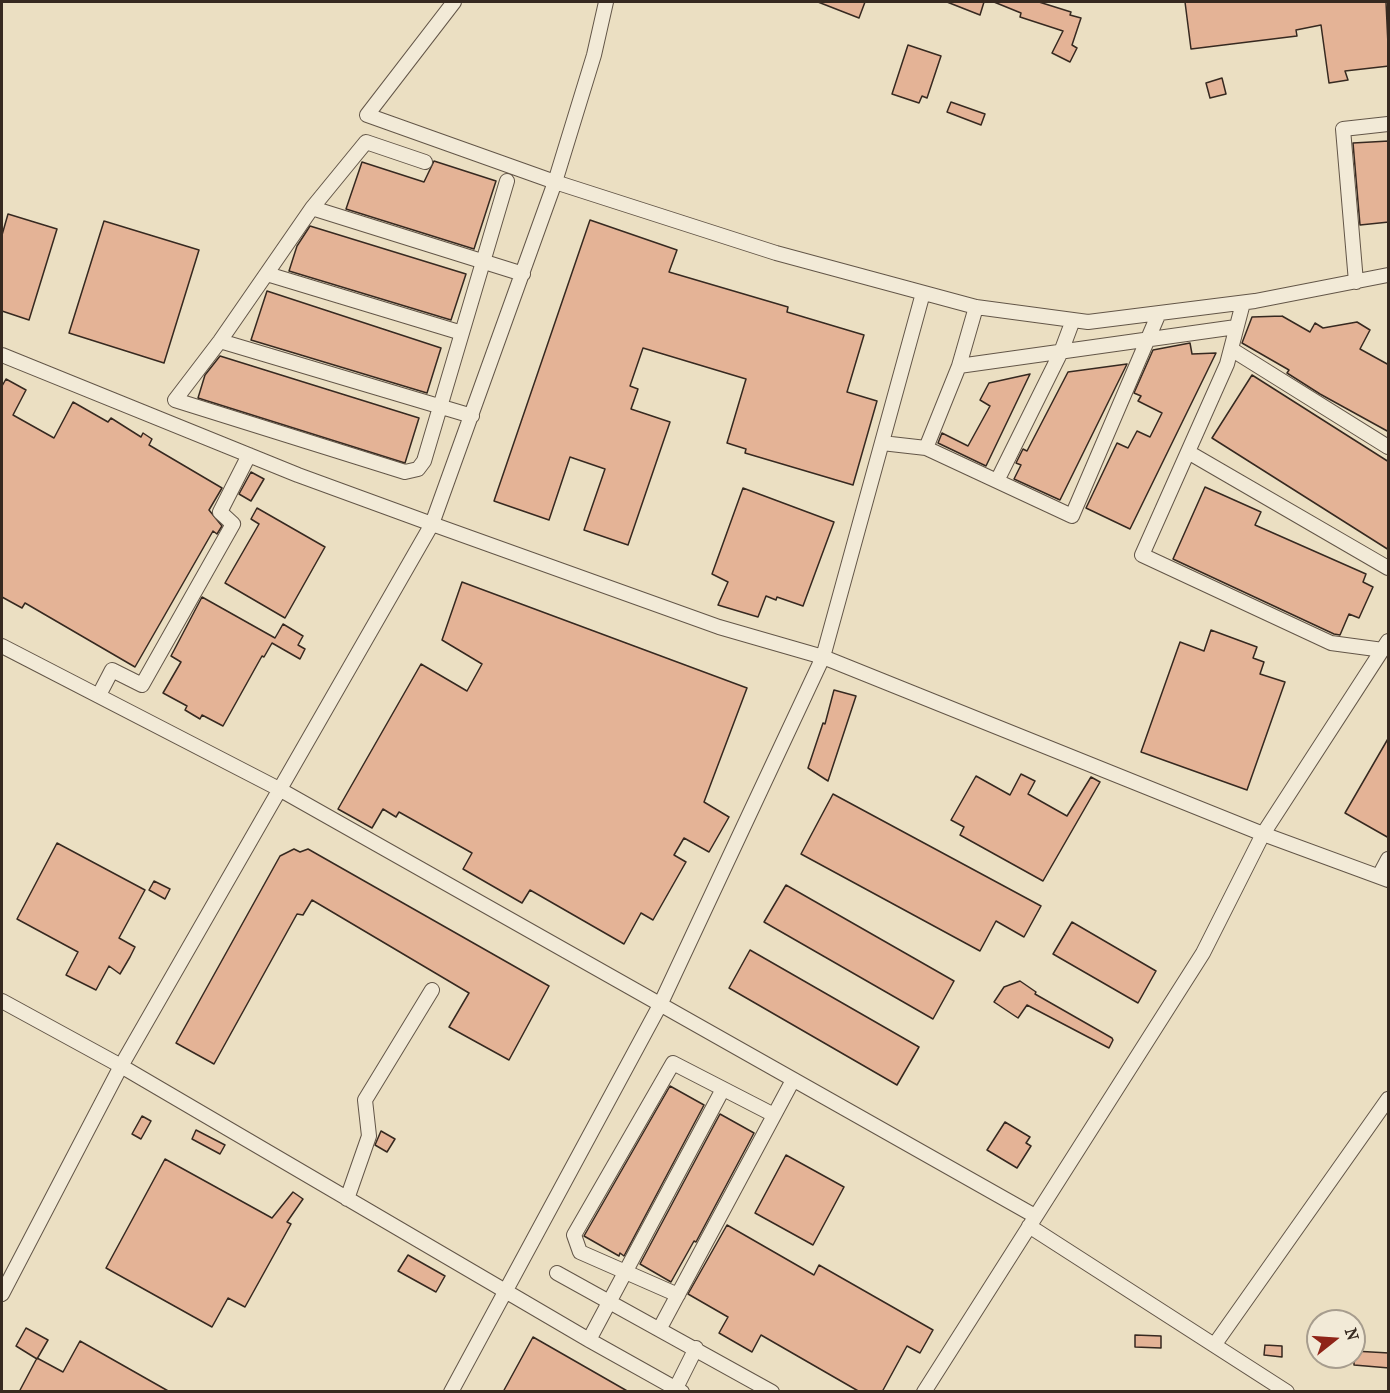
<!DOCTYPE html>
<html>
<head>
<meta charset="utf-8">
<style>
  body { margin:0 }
  #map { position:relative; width:1390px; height:1393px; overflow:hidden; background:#ebdfc2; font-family:"IM FELL French Canon",serif }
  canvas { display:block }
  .frame { position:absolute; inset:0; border:3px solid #362920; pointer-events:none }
  .north { position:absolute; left:1306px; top:1309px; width:60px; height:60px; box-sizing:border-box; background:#f2ead7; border:2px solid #a79d8e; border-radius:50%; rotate:73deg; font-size:16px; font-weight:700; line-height:24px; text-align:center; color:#362920 }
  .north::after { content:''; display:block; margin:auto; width:21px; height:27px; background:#8f2418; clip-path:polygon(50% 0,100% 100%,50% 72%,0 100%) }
</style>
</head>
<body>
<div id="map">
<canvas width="1390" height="1393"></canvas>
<div class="frame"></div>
<div class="north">N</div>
</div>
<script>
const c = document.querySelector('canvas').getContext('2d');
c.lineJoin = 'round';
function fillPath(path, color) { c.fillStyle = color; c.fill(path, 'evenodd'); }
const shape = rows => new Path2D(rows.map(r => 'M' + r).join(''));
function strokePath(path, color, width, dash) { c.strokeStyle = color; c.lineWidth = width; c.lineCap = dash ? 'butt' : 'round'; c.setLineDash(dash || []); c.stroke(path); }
const building = shape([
  [818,2,865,2,859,18,818,2],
  [947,2,984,2,980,15,947,2],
  [994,2,1039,2,1071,12,1070,15,1081,18,1072,45,1077,48,1070,62,1052,53,1063,31,1020,17,1021,13,994,2],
  [1185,2,1386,2,1389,66,1345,71,1348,80,1329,83,1321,25,1296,30,1297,36,1191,49,1185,2],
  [908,45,941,56,927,98,922,96,919,103,892,94,908,45],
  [1222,78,1226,94,1210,98,1206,83,1222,78],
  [951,102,985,114,981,125,947,112,951,102],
  [1389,141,1389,222,1360,225,1353,143,1389,141],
  [434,161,496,181,474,249,346,209,362,162,424,182,434,161],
  [8,214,57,229,29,320,2,311,2,235,8,214],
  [590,220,677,250,669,272,788,307,787,312,864,335,847,392,877,401,853,485,745,453,746,449,727,443,746,379,643,348,630,386,638,389,631,409,670,422,628,545,584,530,605,469,570,457,549,520,494,501,590,220],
  [104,221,199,250,164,363,69,333,104,221],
  [310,226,466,274,451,320,289,271,297,246,310,226],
  [267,291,441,348,427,393,251,340,267,291],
  [1282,316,1310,332,1315,323,1323,328,1357,322,1370,330,1360,349,1389,365,1389,432,1320,394,1287,373,1289,370,1242,343,1252,317,1282,316],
  [1190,343,1192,354,1216,353,1130,529,1086,508,1117,443,1128,448,1137,431,1150,437,1162,413,1138,401,1141,396,1134,393,1153,350,1190,343],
  [220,356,419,418,405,463,198,398,205,375,220,356],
  [1127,364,1060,500,1014,479,1021,465,1016,463,1023,449,1027,451,1068,372,1127,364],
  [1030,374,986,466,938,443,942,433,968,446,990,406,980,400,989,383,1030,374],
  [1252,375,1389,462,1389,550,1212,438,1252,375],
  [6,379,26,390,13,415,54,438,73,402,108,422,111,418,141,437,143,433,152,439,149,445,222,488,209,510,222,526,217,534,213,531,135,667,25,603,22,608,2,597,2,386,6,379],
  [251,472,264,479,251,501,239,494,251,472],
  [1205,487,1261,512,1255,525,1366,574,1363,582,1373,587,1359,618,1349,614,1340,635,1334,634,1173,559,1205,487],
  [743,488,834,522,803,606,777,597,776,600,766,596,758,617,718,605,728,582,712,574,743,488],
  [257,508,325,547,285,618,225,583,259,524,251,519,257,508],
  [462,582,747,688,704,802,729,817,709,852,684,838,674,855,686,862,653,920,641,913,624,944,530,890,522,903,463,869,472,853,399,812,396,817,383,809,372,828,338,809,421,664,467,691,482,664,442,640,462,582],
  [202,597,275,638,283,624,303,636,298,645,305,649,300,659,272,643,264,657,262,656,223,726,202,715,200,719,185,710,187,706,163,693,181,662,171,656,202,597],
  [1211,630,1257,647,1253,658,1264,662,1260,674,1285,682,1247,790,1141,752,1180,642,1204,651,1211,630],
  [834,690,856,696,828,781,808,768,823,723,825,724,834,690],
  [1389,737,1389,838,1345,813,1389,737],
  [1021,774,1035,781,1028,794,1067,816,1091,777,1100,782,1043,881,960,835,964,827,951,820,976,776,1010,795,1021,774],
  [833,794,1041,906,1024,937,996,921,980,951,801,854,833,794],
  [57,843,145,890,119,938,135,947,130,957,120,974,109,966,96,990,66,975,78,952,17,919,57,843],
  [294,849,300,852,308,849,549,986,509,1060,449,1027,469,993,312,900,303,915,297,914,214,1064,176,1043,280,856,294,849],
  [154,881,170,889,165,899,149,890,154,881],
  [786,885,954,981,933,1019,764,922,786,885],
  [1072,922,1156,971,1138,1003,1053,954,1072,922],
  [750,950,919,1047,897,1085,729,988,750,950],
  [1020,981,1036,992,1035,994,1112,1038,1113,1040,1109,1048,1027,1005,1018,1018,994,1002,1004,987,1020,981],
  [670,1086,704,1105,624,1256,620,1253,619,1256,584,1236,670,1086],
  [720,1114,754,1133,696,1242,694,1241,671,1282,640,1264,720,1114],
  [142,1116,151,1121,141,1139,132,1134,142,1116],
  [1005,1122,1030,1137,1026,1143,1031,1146,1017,1168,987,1150,1005,1122],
  [196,1130,225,1145,220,1154,192,1139,196,1130],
  [381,1131,395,1139,387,1152,375,1145,381,1131],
  [786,1155,844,1187,813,1245,755,1213,786,1155],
  [165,1159,272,1218,293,1192,303,1199,287,1222,291,1224,245,1307,228,1298,212,1327,106,1268,165,1159],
  [727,1225,814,1275,819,1265,933,1330,920,1353,907,1346,882,1392,860,1392,761,1335,752,1352,719,1333,728,1317,688,1294,727,1225],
  [408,1255,445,1276,436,1292,398,1271,408,1255],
  [26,1328,48,1340,37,1359,16,1346,26,1328],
  [1135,1335,1161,1336,1161,1348,1135,1347,1135,1335],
  [533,1337,629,1392,503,1392,533,1337],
  [80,1341,170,1392,19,1392,37,1358,63,1372,80,1341],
  [1265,1345,1282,1346,1282,1357,1264,1355,1265,1345],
  [1354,1351,1389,1353,1389,1368,1354,1365,1354,1351]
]);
fillPath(building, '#e4b396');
strokePath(building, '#362920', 1.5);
const minor = shape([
  [454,2,367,115,555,182,776,253,976,307,1088,322,1255,301,1388,275],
  [425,162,366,142,312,208,220,341,175,400,405,472,418,469,424,461,507,181],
  [312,208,523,274],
  [267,274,462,333],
  [1356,282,1343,129,1388,124],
  [1243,303,1227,364,1142,555,1331,643,1383,650],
  [220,341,472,416],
  [1231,349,1388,447],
  [2,355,298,475,432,524,719,627,823,657,1263,834,1388,880],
  [959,366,976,307],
  [882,443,926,448,959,366,1236,327],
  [926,448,1072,516,1159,313],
  [1188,452,1388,568],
  [997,481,1061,352,1073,320],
  [2,646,279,789,1035,1216],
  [99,695,112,670,142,685,233,524,220,512,249,455],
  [1379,876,1388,859],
  [2,1001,121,1066,589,1340,682,1392],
  [347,1199,369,1136,365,1100,432,990],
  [1029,1226,1287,1392],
  [557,1273,772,1392],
  [2,1294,121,1066,432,524,555,182,594,55,606,2],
  [678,1295,580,1252,574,1235,673,1063,774,1115],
  [660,1328,793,1080],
  [589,1340,723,1089],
  [1215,1344,1388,1099],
  [676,1388,696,1348],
  [451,1392,660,1005,823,657,923,293],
  [924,1392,1203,953,1263,834,1388,641]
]);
strokePath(minor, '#635648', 16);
strokePath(minor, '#f2ead7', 14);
</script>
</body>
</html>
